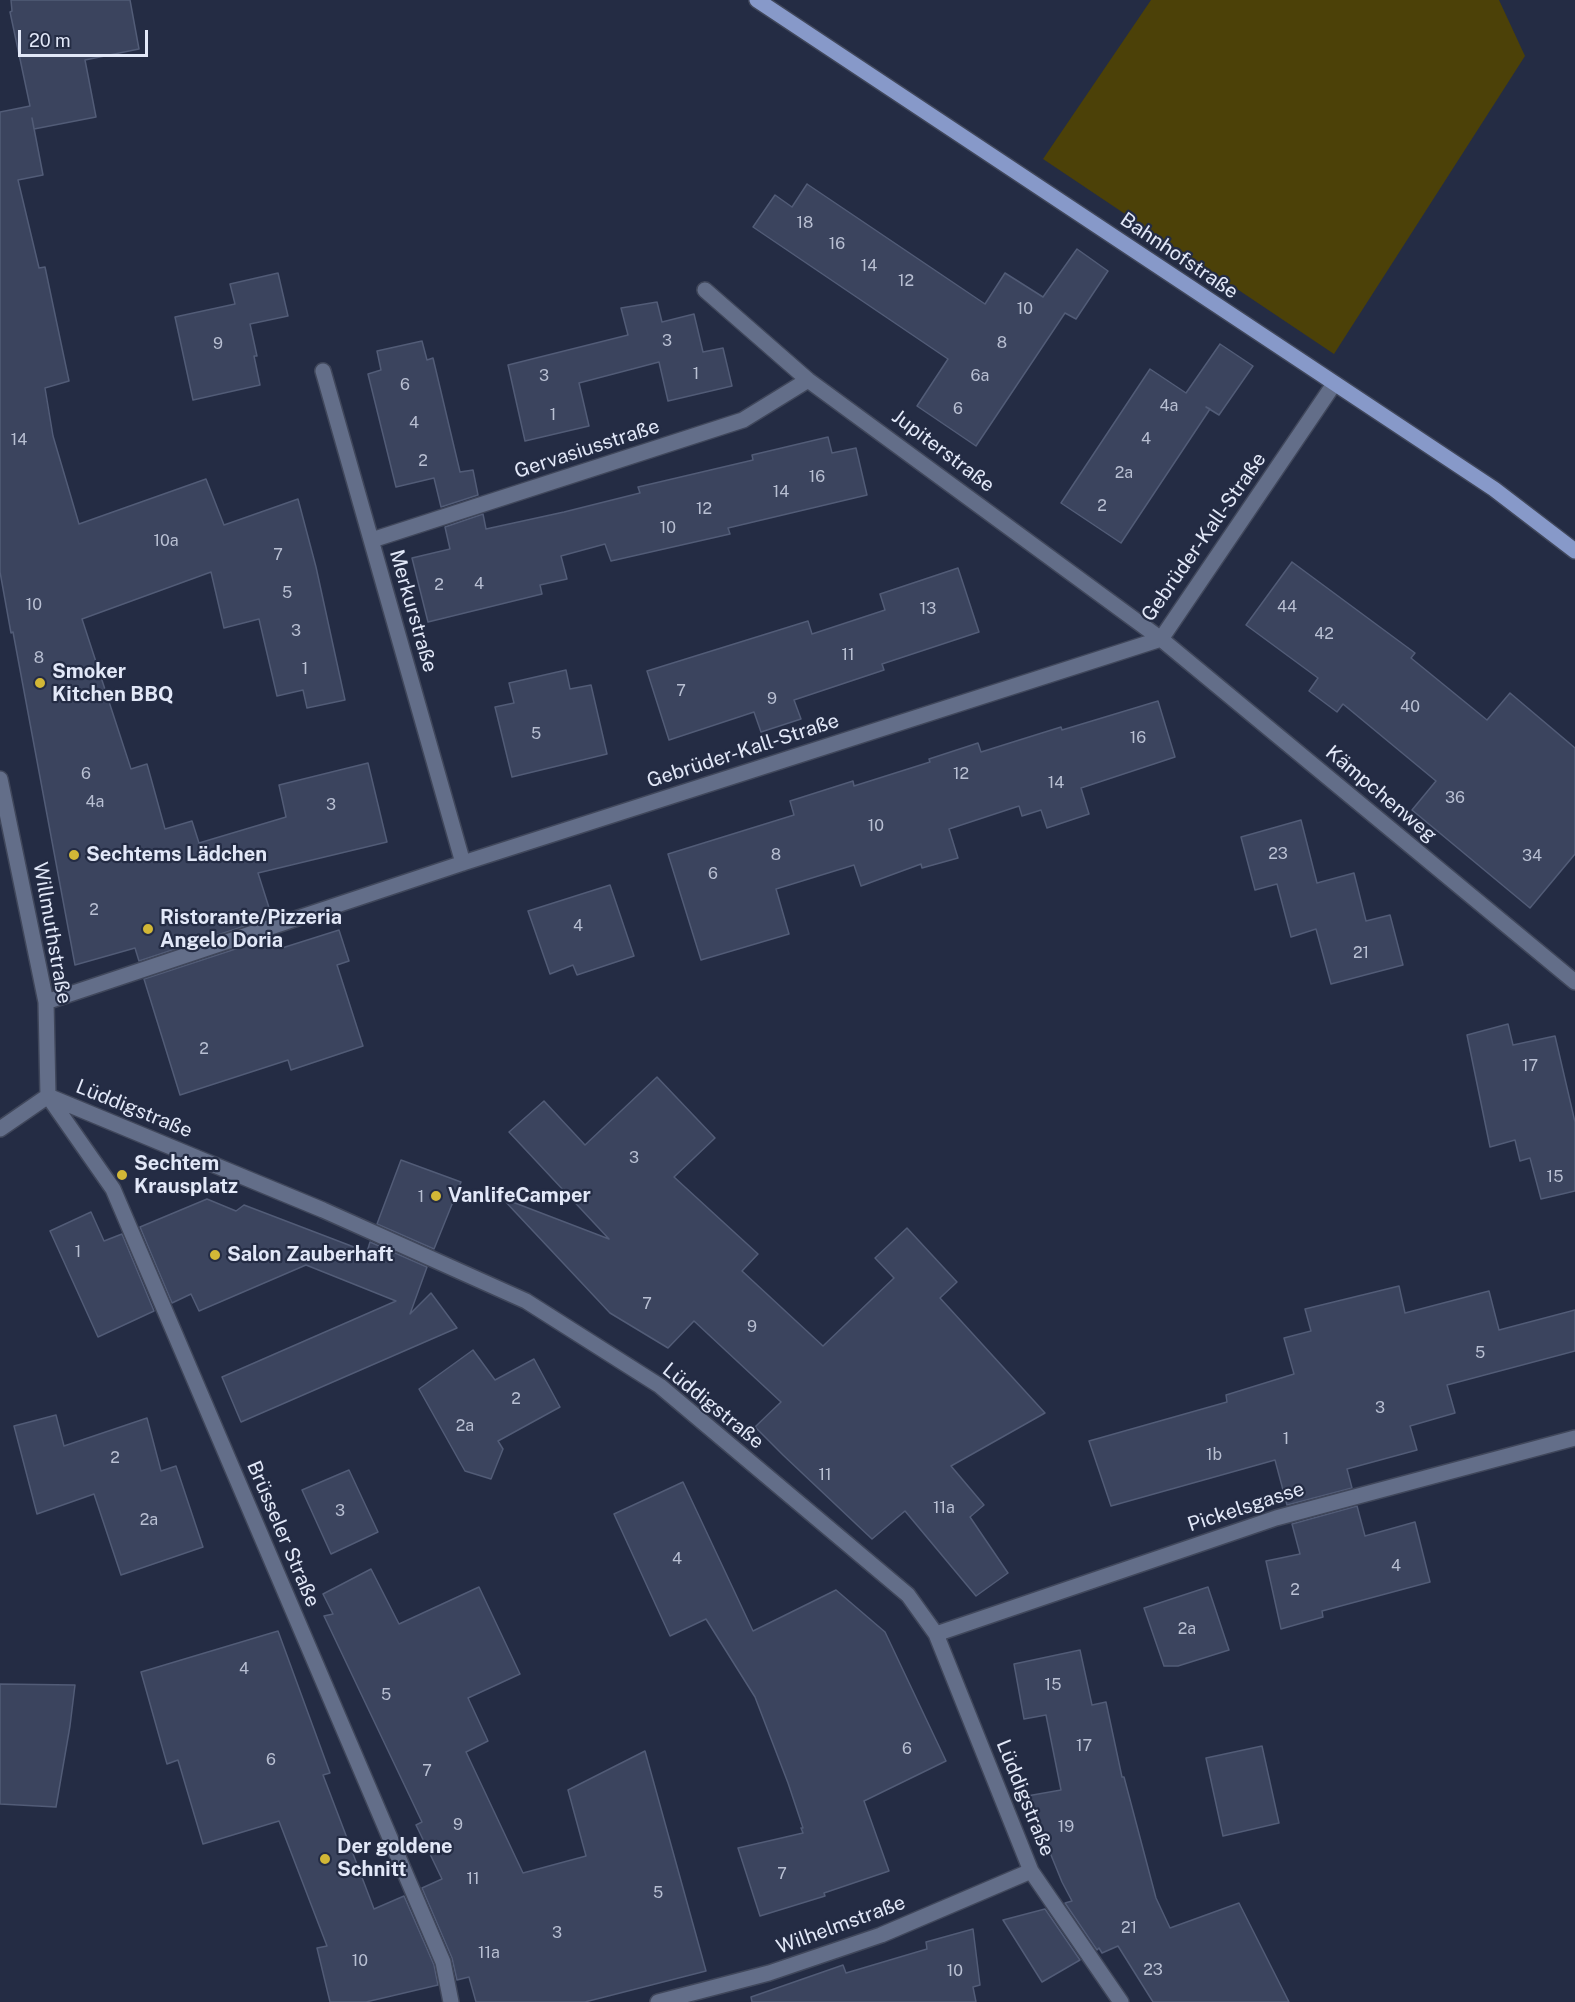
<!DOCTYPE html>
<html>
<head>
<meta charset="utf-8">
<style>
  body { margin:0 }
  #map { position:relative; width:1575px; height:2002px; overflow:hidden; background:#242c44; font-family:"Public Sans",sans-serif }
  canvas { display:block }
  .scale { position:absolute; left:18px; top:30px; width:130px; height:27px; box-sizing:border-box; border:3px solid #e2e8f8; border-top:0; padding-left:8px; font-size:18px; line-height:21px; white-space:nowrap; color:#e2e8f8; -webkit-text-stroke:4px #242c44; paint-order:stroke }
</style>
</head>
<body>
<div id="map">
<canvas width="1575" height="2002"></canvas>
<div class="scale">20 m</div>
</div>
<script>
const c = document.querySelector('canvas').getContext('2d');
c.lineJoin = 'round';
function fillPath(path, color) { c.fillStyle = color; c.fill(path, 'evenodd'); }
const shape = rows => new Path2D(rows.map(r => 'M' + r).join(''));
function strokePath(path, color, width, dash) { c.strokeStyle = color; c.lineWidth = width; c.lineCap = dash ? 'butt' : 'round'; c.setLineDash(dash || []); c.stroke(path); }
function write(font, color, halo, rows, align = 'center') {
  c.font = font + ' "Public Sans",sans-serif'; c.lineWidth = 4.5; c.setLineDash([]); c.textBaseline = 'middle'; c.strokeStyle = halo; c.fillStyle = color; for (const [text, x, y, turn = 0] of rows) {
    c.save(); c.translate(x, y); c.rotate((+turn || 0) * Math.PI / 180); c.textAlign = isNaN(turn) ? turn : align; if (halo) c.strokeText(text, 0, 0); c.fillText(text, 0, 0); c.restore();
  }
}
fillPath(shape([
  [1151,0,1499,0,1525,56,1334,354,1043,159]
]), '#4c4108');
const building = shape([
  [11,0,130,0,139,49,85,60,96,117,34,129,32,118,43,175,18,180,39,268,45,267,69,381,45,388,53,436,79,524,206,479,224,525,298,499,316,567,345,700,307,708,303,690,277,696,259,619,224,628,211,572,82,619,131,769,147,764,165,829,192,821,199,843,286,817,279,785,368,763,387,842,258,873,272,917,139,961,135,948,75,965,13,632,11,633,0,572,0,112,30,106,10,12,12,11,11,0],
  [807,184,985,304,1005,273,1043,297,1077,249,1108,271,1076,319,1065,313,976,446,917,406,948,359,753,227,775,195,792,207,807,184],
  [278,273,288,316,250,324,257,356,254,356,260,385,193,400,175,317,235,304,230,284,278,273],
  [657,302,662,322,694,314,703,352,723,348,732,386,668,401,659,362,579,383,589,426,525,441,508,365,628,335,621,308,657,302],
  [422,341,427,360,433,358,460,472,473,470,478,495,441,507,434,478,396,487,368,374,381,370,377,351,422,341],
  [1220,344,1253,366,1219,415,1206,407,1210,409,1121,543,1061,503,1150,369,1186,393,1220,344],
  [828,437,832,453,856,448,867,495,728,528,730,534,611,561,605,544,561,556,567,579,540,585,542,594,428,622,412,558,450,549,445,527,483,514,486,529,564,512,640,493,638,487,753,460,752,455,828,437],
  [1292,562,1415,653,1411,658,1487,720,1510,693,1575,748,1575,854,1530,908,1412,810,1436,781,1343,704,1337,712,1309,691,1318,678,1246,625,1292,562],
  [958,568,979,632,882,664,884,670,794,700,801,719,761,732,754,712,669,740,647,671,808,621,812,634,885,610,880,594,958,568],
  [566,670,570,689,591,685,607,754,512,777,495,707,514,703,509,683,566,670],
  [1158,701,1175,757,1081,788,1089,814,1047,828,1041,810,1022,816,1019,806,949,829,958,858,922,868,921,864,861,886,854,865,776,889,789,934,701,960,668,854,794,815,790,801,853,781,854,786,930,762,929,759,978,743,981,752,1061,727,1062,730,1158,701],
  [1301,820,1317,883,1354,873,1366,921,1390,915,1403,965,1331,984,1316,929,1291,937,1277,884,1255,890,1241,837,1301,820],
  [610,885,634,956,577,975,573,965,550,974,528,911,610,885],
  [339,930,349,961,337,965,363,1046,291,1070,288,1060,180,1095,144,979,278,935,282,948,339,930],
  [1508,1024,1513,1045,1555,1036,1575,1122,1575,1191,1541,1199,1530,1158,1520,1161,1515,1140,1490,1147,1467,1035,1508,1024],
  [657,1077,715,1138,674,1177,758,1254,742,1271,823,1346,894,1278,875,1258,907,1228,957,1282,940,1298,1045,1413,951,1466,984,1505,970,1517,1008,1573,976,1596,905,1511,872,1539,783,1455,755,1427,781,1402,694,1321,668,1348,610,1313,502,1198,609,1239,509,1132,544,1101,585,1145,657,1077],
  [401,1160,461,1182,434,1249,377,1224,401,1160],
  [207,1199,236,1211,244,1205,367,1252,370,1242,427,1267,410,1314,431,1293,457,1328,241,1422,222,1377,396,1301,306,1265,199,1311,191,1294,172,1303,140,1227,207,1199],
  [91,1212,104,1241,122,1234,154,1311,98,1337,50,1231,91,1212],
  [1399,1286,1405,1313,1489,1291,1499,1330,1575,1310,1575,1351,1447,1385,1455,1413,1410,1426,1417,1450,1347,1469,1352,1488,1287,1505,1275,1460,1111,1506,1089,1441,1227,1402,1226,1395,1294,1374,1284,1338,1311,1331,1305,1309,1399,1286],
  [473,1350,495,1380,534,1359,560,1407,498,1441,503,1449,491,1479,465,1471,419,1389,473,1350],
  [56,1415,64,1446,147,1418,161,1471,176,1466,203,1547,121,1575,94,1494,37,1514,14,1426,56,1415],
  [349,1470,378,1532,331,1554,302,1490,349,1470],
  [683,1482,753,1631,836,1590,885,1632,946,1761,864,1801,889,1871,824,1893,825,1896,760,1916,738,1848,803,1833,801,1828,803,1828,788,1783,755,1697,706,1619,670,1636,614,1514,683,1482],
  [1357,1506,1365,1536,1415,1522,1430,1582,1322,1611,1323,1617,1281,1629,1266,1561,1300,1554,1292,1524,1357,1506],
  [371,1569,399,1624,479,1587,520,1674,468,1698,488,1741,466,1752,523,1873,586,1856,568,1790,645,1751,706,1971,585,2002,476,2002,469,1977,457,1980,452,1958,422,1888,442,1879,416,1825,422,1822,324,1616,333,1614,323,1594,371,1569],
  [1208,1587,1229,1650,1178,1666,1164,1666,1144,1608,1208,1587],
  [278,1631,330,1773,323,1775,374,1909,404,1896,434,1965,438,1985,366,2002,330,2002,317,1948,327,1946,279,1821,203,1844,178,1760,167,1764,141,1672,278,1631],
  [1080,1650,1092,1705,1106,1702,1122,1777,1124,1777,1156,1898,1170,1928,1239,1903,1289,2002,1153,2002,1118,1946,1102,1953,1099,1948,1097,1950,1065,1903,1072,1901,1062,1882,1027,1796,1061,1790,1046,1715,1024,1719,1014,1664,1080,1650],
  [0,1684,75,1685,70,1726,56,1807,0,1804,0,1684],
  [1262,1746,1279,1823,1223,1836,1206,1758,1262,1746],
  [1045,1909,1080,1960,1042,1982,1003,1920,1045,1909],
  [973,1929,980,1985,973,1987,976,2002,752,2002,751,1997,843,1965,846,1973,927,1949,926,1942,973,1929]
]);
fillPath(building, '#3b445e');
strokePath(building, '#525c77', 1.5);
const minor = shape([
  [705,290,808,380,1161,639,1575,982],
  [323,371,463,863],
  [372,540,743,420,808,380],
  [0,779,46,1002,48,1096],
  [46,1002,463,863,1161,639,1334,384],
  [48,1096,323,1210,526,1301,660,1386,908,1595,936,1634,1031,1871,1121,2002],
  [48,1096,113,1189,443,1962,451,2002],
  [0,1129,48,1096],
  [936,1634,1276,1518,1575,1438],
  [658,2002,769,1973,881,1935,1031,1871]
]);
const major = shape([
  [757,0,1494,489,1575,551]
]);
strokePath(minor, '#40475b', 18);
strokePath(major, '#40475b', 18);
strokePath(minor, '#636e89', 15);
strokePath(major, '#8799c9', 15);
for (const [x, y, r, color] of [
  [40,683,6,"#d2b736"],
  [74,855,6,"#d2b736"],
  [148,929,6,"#d2b736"],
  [122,1175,6,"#d2b736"],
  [436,1196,6,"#d2b736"],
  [215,1255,6,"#d2b736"],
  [325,1859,6,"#d2b736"]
]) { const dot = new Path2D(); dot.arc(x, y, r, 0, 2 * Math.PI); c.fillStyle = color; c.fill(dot); strokePath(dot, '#242c44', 2); }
write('16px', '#b8bfd2', null, [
  ["18",805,223],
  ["16",837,244],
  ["14",869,266],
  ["12",906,281],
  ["10",1025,309],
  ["3",667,341],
  ["8",1002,343],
  ["9",218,344],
  ["1",696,374],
  ["3",544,376],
  ["6a",980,376],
  ["6",405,385],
  ["4a",1169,406],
  ["6",958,409],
  ["1",553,415],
  ["4",414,423],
  ["4",1146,439],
  ["14",19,440],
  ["2",423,461],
  ["2a",1124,473],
  ["16",817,477],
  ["14",781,492],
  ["2",1102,506],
  ["12",704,509],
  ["10",668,528],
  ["10a",166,541],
  ["7",278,555],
  ["4",479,584],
  ["2",439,585],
  ["5",287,593],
  ["10",34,605],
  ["44",1287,607],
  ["13",928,609],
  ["3",296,631],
  ["42",1324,634],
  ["11",848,655],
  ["8",39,658],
  ["1",305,669],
  ["7",681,691],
  ["9",772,699],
  ["40",1410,707],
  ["5",536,734],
  ["16",1138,738],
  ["6",86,774],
  ["12",961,774],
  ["14",1056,783],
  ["36",1455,798],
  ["4a",95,802],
  ["3",331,805],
  ["10",876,826],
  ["23",1278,854],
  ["8",776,855],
  ["34",1532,856],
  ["6",713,874],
  ["2",94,910],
  ["4",578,926],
  ["21",1361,953],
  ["2",204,1049],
  ["17",1530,1066],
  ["3",634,1158],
  ["15",1555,1177],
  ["1",421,1197],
  ["1",78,1252],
  ["7",647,1304],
  ["9",752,1327],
  ["5",1480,1353],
  ["2",516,1399],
  ["3",1380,1408],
  ["2a",465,1426],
  ["1",1286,1439],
  ["1b",1214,1455],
  ["2",115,1458],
  ["11",825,1475],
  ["11a",944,1508],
  ["3",340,1511],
  ["2a",149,1520],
  ["4",677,1559],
  ["4",1396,1566],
  ["2",1295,1590],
  ["2a",1187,1629],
  ["4",244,1669],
  ["15",1053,1685],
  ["5",386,1695],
  ["17",1084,1746],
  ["6",907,1749],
  ["6",271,1760],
  ["7",427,1771],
  ["9",458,1825],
  ["19",1066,1827],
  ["7",782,1874],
  ["11",473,1879],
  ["5",658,1893],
  ["21",1129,1928],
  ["3",557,1933],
  ["11a",489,1953],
  ["10",360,1961],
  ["23",1153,1970],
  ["10",955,1971]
]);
write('20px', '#e2e8f8', '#242c44', [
  ["Bahnhofstraße",1179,256,34],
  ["Gervasiusstraße",587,449,-18],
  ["Jupiterstraße",943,451,37],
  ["Gebrüder-Kall-Straße",1204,537,-55],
  ["Merkurstraße",413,611,74],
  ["Gebrüder-Kall-Straße",743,751,-18],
  ["Kämpchenweg",1381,794,40],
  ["Willmuthstraße",52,933,80],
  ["Lüddigstraße",134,1109,22],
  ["Lüddigstraße",713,1406,39],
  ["Pickelsgasse",1246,1507,-18],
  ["Brüsseler Straße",283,1534,67],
  ["Lüddigstraße",1025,1798,68],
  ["Wilhelmstraße",841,1925,-20]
]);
write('bold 20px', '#e2e8f8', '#242c44', [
  ["Smoker",52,672],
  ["Kitchen BBQ",52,695],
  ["Sechtems Lädchen",86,855],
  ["Ristorante/Pizzeria",160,918],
  ["Angelo Doria",160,941],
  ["Sechtem",134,1164],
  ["Krausplatz",134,1187],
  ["VanlifeCamper",448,1196],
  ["Salon Zauberhaft",227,1255],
  ["Der goldene",337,1847],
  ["Schnitt",337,1870]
], 'left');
</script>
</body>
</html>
